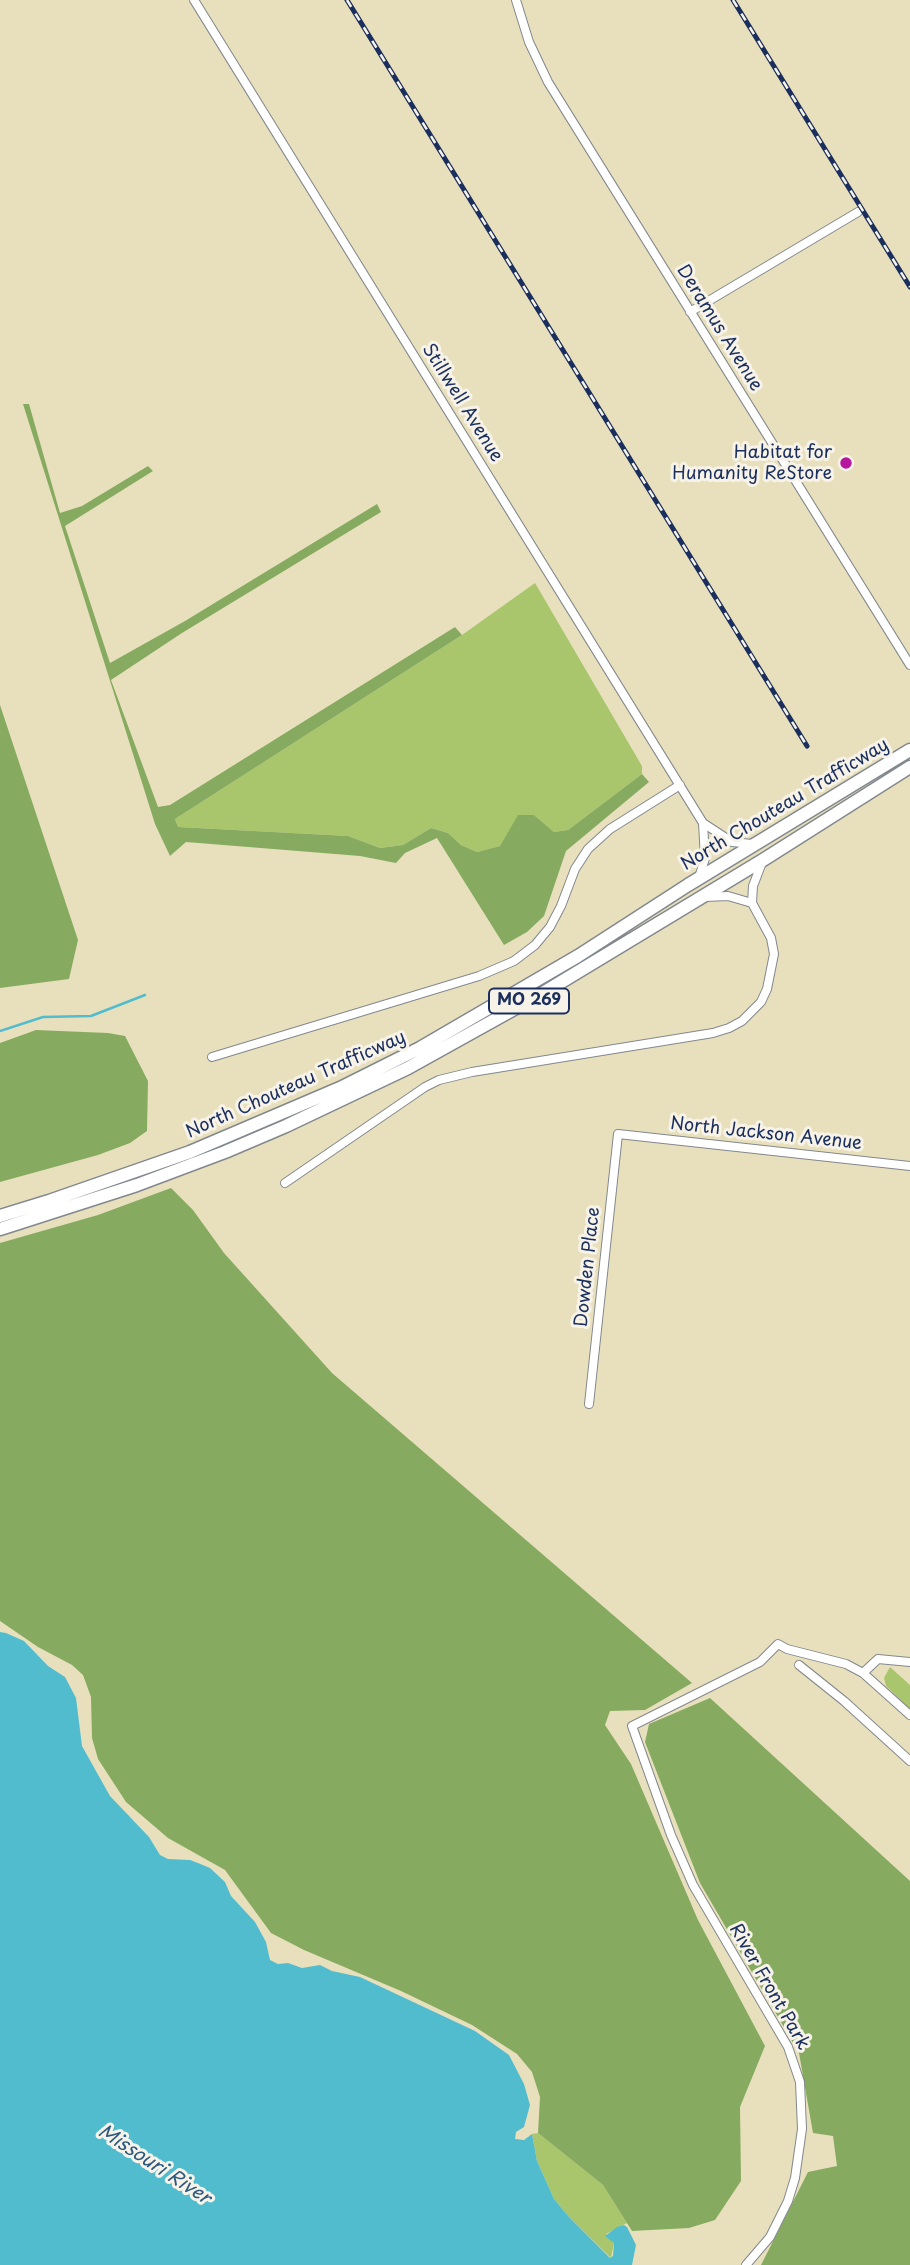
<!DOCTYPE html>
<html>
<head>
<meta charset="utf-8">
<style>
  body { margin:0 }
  canvas { display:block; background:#e8e0bc }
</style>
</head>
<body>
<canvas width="910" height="2265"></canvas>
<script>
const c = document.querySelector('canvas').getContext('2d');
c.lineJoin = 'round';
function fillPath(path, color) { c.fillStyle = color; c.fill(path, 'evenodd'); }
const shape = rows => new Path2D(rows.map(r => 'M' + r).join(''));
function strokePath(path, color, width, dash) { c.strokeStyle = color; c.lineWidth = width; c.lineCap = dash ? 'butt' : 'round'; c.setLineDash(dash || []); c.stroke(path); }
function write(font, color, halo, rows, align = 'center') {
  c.font = font + ' "Playpen Sans",sans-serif'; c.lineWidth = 6; c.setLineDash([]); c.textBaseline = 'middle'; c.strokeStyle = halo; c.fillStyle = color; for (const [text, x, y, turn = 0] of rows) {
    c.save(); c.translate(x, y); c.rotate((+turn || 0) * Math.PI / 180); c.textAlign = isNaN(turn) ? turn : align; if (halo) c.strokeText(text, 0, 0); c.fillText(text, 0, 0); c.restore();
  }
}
fillPath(shape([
  [535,583,642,766,642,774,568,830,554,832,534,815,500,846,477,852,461,845,448,833,431,828,403,845,380,848,348,836,178,827,175,819,462,635],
  [890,1667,910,1685,910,1709,886,1686,884,1678],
  [538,2133,603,2185,627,2223,606,2234,614,2243,611,2258,569,2217,554,2199,537,2161,532,2134]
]), '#a9c66d');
fillPath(shape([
  [23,404,29,404,60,513,82,506,148,466,153,471,65,526,110,663,185,621,377,504,381,512,182,633,111,680,158,807,170,805,455,627,462,635,175,819,178,827,348,836,380,848,403,845,431,828,448,833,461,845,477,852,500,846,518,815,534,815,554,832,568,830,642,774,649,782,566,851,544,916,527,932,504,945,437,838,405,853,396,863,360,856,186,842,170,856,155,824],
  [0,705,78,940,69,979,0,988],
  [36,1030,108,1033,125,1036,148,1081,147,1131,130,1143,98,1155,0,1182,0,1043],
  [171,1188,193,1210,224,1253,332,1373,692,1683,645,1710,610,1711,605,1725,631,1764,698,1920,765,2046,740,2107,741,2181,715,2220,689,2228,632,2231,603,2185,538,2133,540,2097,532,2072,517,2054,472,2025,401,1991,304,1950,271,1933,225,1870,168,1838,126,1802,98,1759,92,1738,91,1697,83,1675,72,1665,38,1647,0,1621,0,1243,98,1215],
  [710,1698,910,1881,910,2265,761,2265,808,2172,837,2166,833,2136,813,2133,799,2053,700,1883,645,1742,649,1724]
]), '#86ab60');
fillPath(shape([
  [0,1632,6,1633,24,1641,48,1666,65,1677,76,1698,82,1746,110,1796,149,1837,160,1855,168,1859,190,1860,198,1863,210,1868,225,1882,231,1896,255,1922,266,1942,270,1960,278,1964,288,1963,302,1968,320,1965,332,1971,360,1977,475,2031,509,2055,524,2084,530,2105,524,2127,516,2132,515,2139,524,2140,532,2134,537,2161,554,2199,569,2217,610,2258,613,2256,614,2243,605,2236,617,2227,624,2225,627,2227,636,2245,632,2265,0,2265]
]), '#52bccf');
strokePath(shape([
  [0,1031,43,1017,91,1016,145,995]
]), '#52bccf', 2.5);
const minor = shape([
  [194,0,703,823,732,842,752,844],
  [516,0,529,42,548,82,910,665],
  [690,312,858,212],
  [699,878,705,858,703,823],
  [752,903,753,886,763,860],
  [212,1057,479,976,514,961,535,945,550,927,561,906,575,869,588,849,610,829,680,785],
  [285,1183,425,1087,439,1080,472,1072,713,1033,729,1028,742,1021,761,1002,767,989,774,954,771,938,752,903,728,896,706,897],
  [589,1404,618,1134,910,1166],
  [799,1665,844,1701,910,1761],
  [863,1673,878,1659,910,1662],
  [746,2265,770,2237,788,2201,795,2178,802,2129,800,2082,788,2047,693,1885,671,1835,632,1726,760,1662,778,1644,787,1649,846,1664,863,1673,910,1715]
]);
const primary = shape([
  [0,1216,49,1201,190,1152,340,1088,420,1048,578,956,688,885,910,750],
  [0,1229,137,1185,225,1152,286,1126,408,1068,543,993,763,860,910,767]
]);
strokePath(minor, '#82888d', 10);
strokePath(primary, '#82888d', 15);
strokePath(minor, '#fff', 8);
strokePath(primary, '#fff', 12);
const rail = shape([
  [347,0,807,746],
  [733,0,910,287]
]);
strokePath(rail, '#1b2f5e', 5);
strokePath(rail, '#f7f3e8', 2.5, [8]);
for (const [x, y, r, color] of [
  [846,463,7,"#b5179e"]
]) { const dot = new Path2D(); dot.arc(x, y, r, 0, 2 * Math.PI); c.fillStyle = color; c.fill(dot); strokePath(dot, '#f7f3e8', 2.5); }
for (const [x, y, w] of [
  [529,1001,80]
]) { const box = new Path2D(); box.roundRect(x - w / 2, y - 12.5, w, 25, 5); c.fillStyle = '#f7f3e8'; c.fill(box); strokePath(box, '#1b2f5e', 2); }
write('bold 16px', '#1b2f5e', null, [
  ["MO 269",529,1001]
]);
write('18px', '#1b2f5e', '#f7f3e8', [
  ["Deramus Avenue",719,328,58],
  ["Stillwell Avenue",462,403,58],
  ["North Chouteau Trafficway",785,805,-31],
  ["North Chouteau Trafficway",296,1085,-24],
  ["North Jackson Avenue",766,1134,6],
  ["Dowden Place",588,1267,-84],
  ["River Front Park",769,1987,60]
]);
write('18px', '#1b2f5e', '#f7f3e8', [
  ["Habitat for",832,453],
  ["Humanity ReStore",832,474]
], 'right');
write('italic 19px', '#2c5980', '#f7f3e8', [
  ["Missouri River",154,2165,33]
]);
</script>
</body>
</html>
